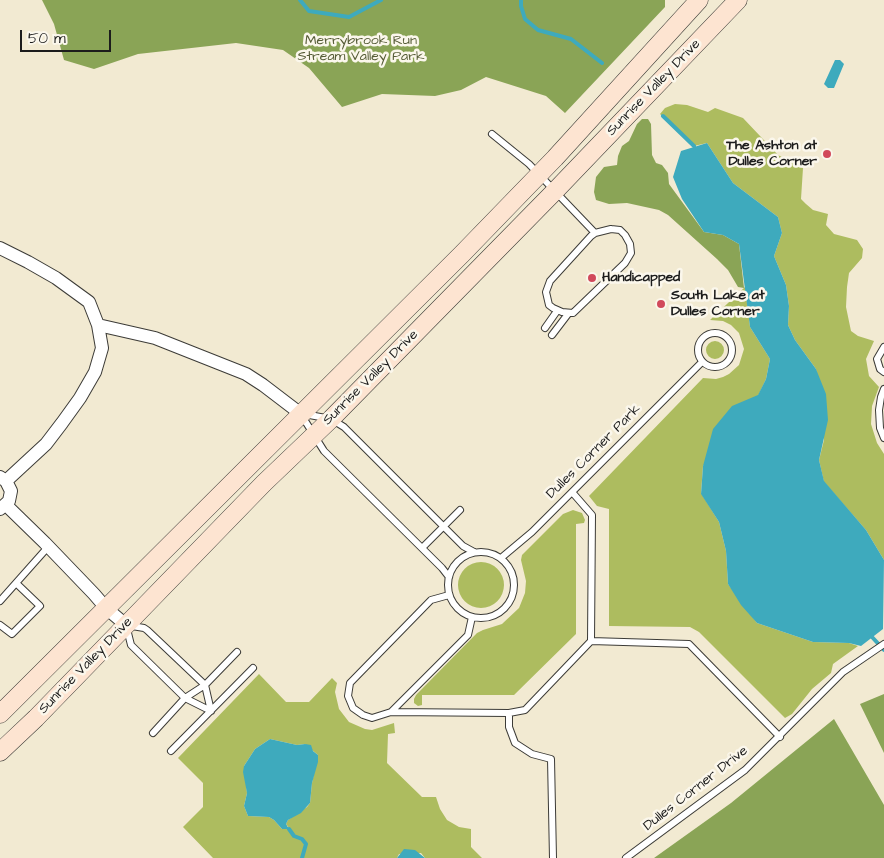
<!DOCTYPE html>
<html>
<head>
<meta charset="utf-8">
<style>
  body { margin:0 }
  #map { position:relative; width:884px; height:858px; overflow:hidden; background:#f2ead2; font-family:"Architects Daughter",sans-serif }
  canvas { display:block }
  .scale { position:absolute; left:20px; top:30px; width:91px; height:22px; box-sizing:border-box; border:2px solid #1c1c1c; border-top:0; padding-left:6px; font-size:15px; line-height:18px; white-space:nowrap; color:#1c1c1c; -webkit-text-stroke:4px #fbf7ec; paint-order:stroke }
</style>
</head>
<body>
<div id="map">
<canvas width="884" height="858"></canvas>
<div class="scale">50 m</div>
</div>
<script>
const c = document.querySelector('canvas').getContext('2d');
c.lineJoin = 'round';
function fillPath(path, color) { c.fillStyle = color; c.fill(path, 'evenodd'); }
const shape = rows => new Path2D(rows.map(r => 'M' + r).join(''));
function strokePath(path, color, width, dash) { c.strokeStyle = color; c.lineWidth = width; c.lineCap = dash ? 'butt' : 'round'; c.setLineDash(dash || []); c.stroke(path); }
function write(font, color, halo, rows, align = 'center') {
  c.font = font + ' "Architects Daughter",sans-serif'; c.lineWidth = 5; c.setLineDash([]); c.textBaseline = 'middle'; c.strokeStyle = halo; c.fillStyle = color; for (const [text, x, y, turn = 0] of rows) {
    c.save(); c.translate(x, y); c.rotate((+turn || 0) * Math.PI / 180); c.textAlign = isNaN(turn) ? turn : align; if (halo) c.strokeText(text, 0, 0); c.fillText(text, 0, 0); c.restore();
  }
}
fillPath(shape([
  [675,104,687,105,708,112,715,108,743,118,778,155,803,168,801,199,806,204,813,210,828,214,826,225,834,234,857,240,863,249,862,258,849,273,847,287,846,307,851,331,858,336,874,341,866,359,869,376,879,387,872,406,871,424,877,443,884,454,884,560,866,530,824,482,819,460,824,440,816,369,795,340,788,325,789,306,786,285,774,256,782,233,778,217,733,183,707,143,694,146,660,114,665,108],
  [745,287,750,327,770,359,766,379,758,396,703,466,701,493,719,522,726,551,728,584,757,623,813,642,849,643,858,646,833,664,831,673,812,689,792,714,785,718,699,632,690,627,609,626,609,509,597,506,589,496,703,378,716,379,723,377,729,374,739,365,744,349,739,333,731,325,723,321,710,320],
  '706 350a9 9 0 1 1 18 0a9 9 0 1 1-18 0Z',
  [573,510,582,513,585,520,584,523,576,524,576,634,514,695,422,695,422,705,418,706,414,703,414,699,416,695,477,633,483,630,502,624,519,608,525,593,526,581,521,560,522,555,563,514],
  '458 585a23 23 0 1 1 46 0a23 23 0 1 1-46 0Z',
  [259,674,286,702,309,702,332,678,337,683,335,692,339,709,349,722,365,729,372,730,394,723,395,733,388,734,387,763,422,797,436,797,440,809,447,820,459,827,471,829,471,847,482,858,425,858,421,853,399,854,397,858,213,858,183,827,203,807,203,783,178,758],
  [270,739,297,745,305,744,318,755,312,783,310,803,307,807,288,820,286,824,289,828,282,829,274,820,269,817,248,816,244,806,247,793,244,766,255,749]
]), '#adbc5f');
fillPath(shape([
  [42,0,665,0,665,7,565,113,546,96,486,77,461,90,435,96,382,94,342,107,309,68,283,50,236,43,138,54,94,69,64,60,54,24],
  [642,119,648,119,651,124,652,155,656,163,662,165,668,173,669,184,704,232,723,235,739,244,744,288,738,287,728,270,717,259,668,215,659,210,627,203,609,204,596,200,594,192,596,177,604,167,617,165,618,156,622,146,629,141,637,124],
  [884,694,884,753,860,704],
  [834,719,884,805,884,858,654,858,731,803]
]), '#8aa456');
fillPath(shape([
  [835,60,840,60,844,64,834,88,828,88,824,84],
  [707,143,733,183,778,217,782,233,774,256,786,285,789,306,788,325,795,340,816,369,826,394,828,420,819,460,824,481,866,530,884,560,883,629,861,646,849,643,813,642,757,623,741,605,728,584,726,551,719,522,701,494,703,466,713,429,732,406,758,395,766,379,770,359,750,327,739,244,723,235,704,232,682,199,673,177,681,151],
  [270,739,297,745,305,744,311,745,313,751,318,755,318,762,312,783,310,803,301,813,288,820,286,824,289,829,282,829,274,820,269,817,248,816,244,806,247,793,243,772,244,766,255,749],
  [404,849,415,850,425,858,397,858]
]), '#3eaabd');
strokePath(shape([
  [300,0,309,11,349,17,381,0],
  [521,0,521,6,525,19,538,30,571,39,602,63],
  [663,116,694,146],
  [872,637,884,650],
  [289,829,294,836,302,839,306,844,302,858]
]), '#3eaabd', 4);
const service = shape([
  [492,134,529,164,595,233],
  [611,229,620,230,625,235,630,244,631,253,625,263,573,313,562,312,553,308,549,305,546,292,550,281,591,236,595,233,611,229],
  [545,328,557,311],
  '698 350a17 17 0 1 1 34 0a17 17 0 1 1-34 0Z',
  [552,335,568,314],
  [884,347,877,359,880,369,884,372],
  [884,389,881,397,879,410,880,428,884,438],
  [304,414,331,419,344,427,463,546,474,552],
  [302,416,324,451,442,568,449,577],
  [572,492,592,515,591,641],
  [422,548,460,510],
  '448 585a33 33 0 1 1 66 0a33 33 0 1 1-66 0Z',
  [501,558,532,532,702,362],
  [449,595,431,600,350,683,348,696,353,708,363,715,372,718,391,712,468,635,472,617],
  [0,601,48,547],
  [0,625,12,634,40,606,16,583],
  [126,625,144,628,147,630,205,685,211,711,185,698,131,645,126,625],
  [391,712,509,713,509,727,515,743,532,754,551,759,553,858],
  [509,713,525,710,591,641,689,644,780,737],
  [153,733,185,698,205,685,237,652],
  [171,751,253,668],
  [626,858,745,770,843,672,884,644]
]);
const minor = shape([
  [0,248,28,262,56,278,89,302,98,325,102,348,95,372,80,398,62,423,46,444,6,481],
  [98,325,155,338,246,374,263,385,301,414],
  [0,477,6,481,11,491,9,501,0,509],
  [6,505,45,543,94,594,106,608,126,625]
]);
const secondary = shape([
  [0,714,462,254,555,158,699,0],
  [0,752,36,718,264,483,331,419,555,191,738,0]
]);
strokePath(service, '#3c3b37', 8);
strokePath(minor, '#3c3b37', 14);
strokePath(secondary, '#3c3b37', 19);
strokePath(service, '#fff', 6);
strokePath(minor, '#fff', 12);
strokePath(secondary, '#fde4d1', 18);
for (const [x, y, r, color] of [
  [827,154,5,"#d1495b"],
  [592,278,5,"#d1495b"],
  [661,304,5,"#d1495b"]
]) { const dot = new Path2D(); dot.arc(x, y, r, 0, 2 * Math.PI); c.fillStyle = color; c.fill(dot); strokePath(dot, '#fbf7ec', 2); }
write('14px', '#565c37', '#fbf7ec', [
  ["Merrybrook Run",361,41],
  ["Stream Valley Park",361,57]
]);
write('14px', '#1c1c1c', '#fbf7ec', [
  ["Sunrise Valley Drive",654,88,-46],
  ["Sunrise Valley Drive",371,378,-45],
  ["Dulles Corner Park",594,452,-45],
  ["Sunrise Valley Drive",86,666,-46],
  ["Dulles Corner Drive",696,789,-38]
]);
write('bold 14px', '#1c1c1c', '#fbf7ec', [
  ["The Ashton at",817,146,"right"],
  ["Dulles Corner",817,162,"right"],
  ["Handicapped",602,278],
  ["South Lake at",671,296],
  ["Dulles Corner",671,312]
], 'left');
</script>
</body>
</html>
